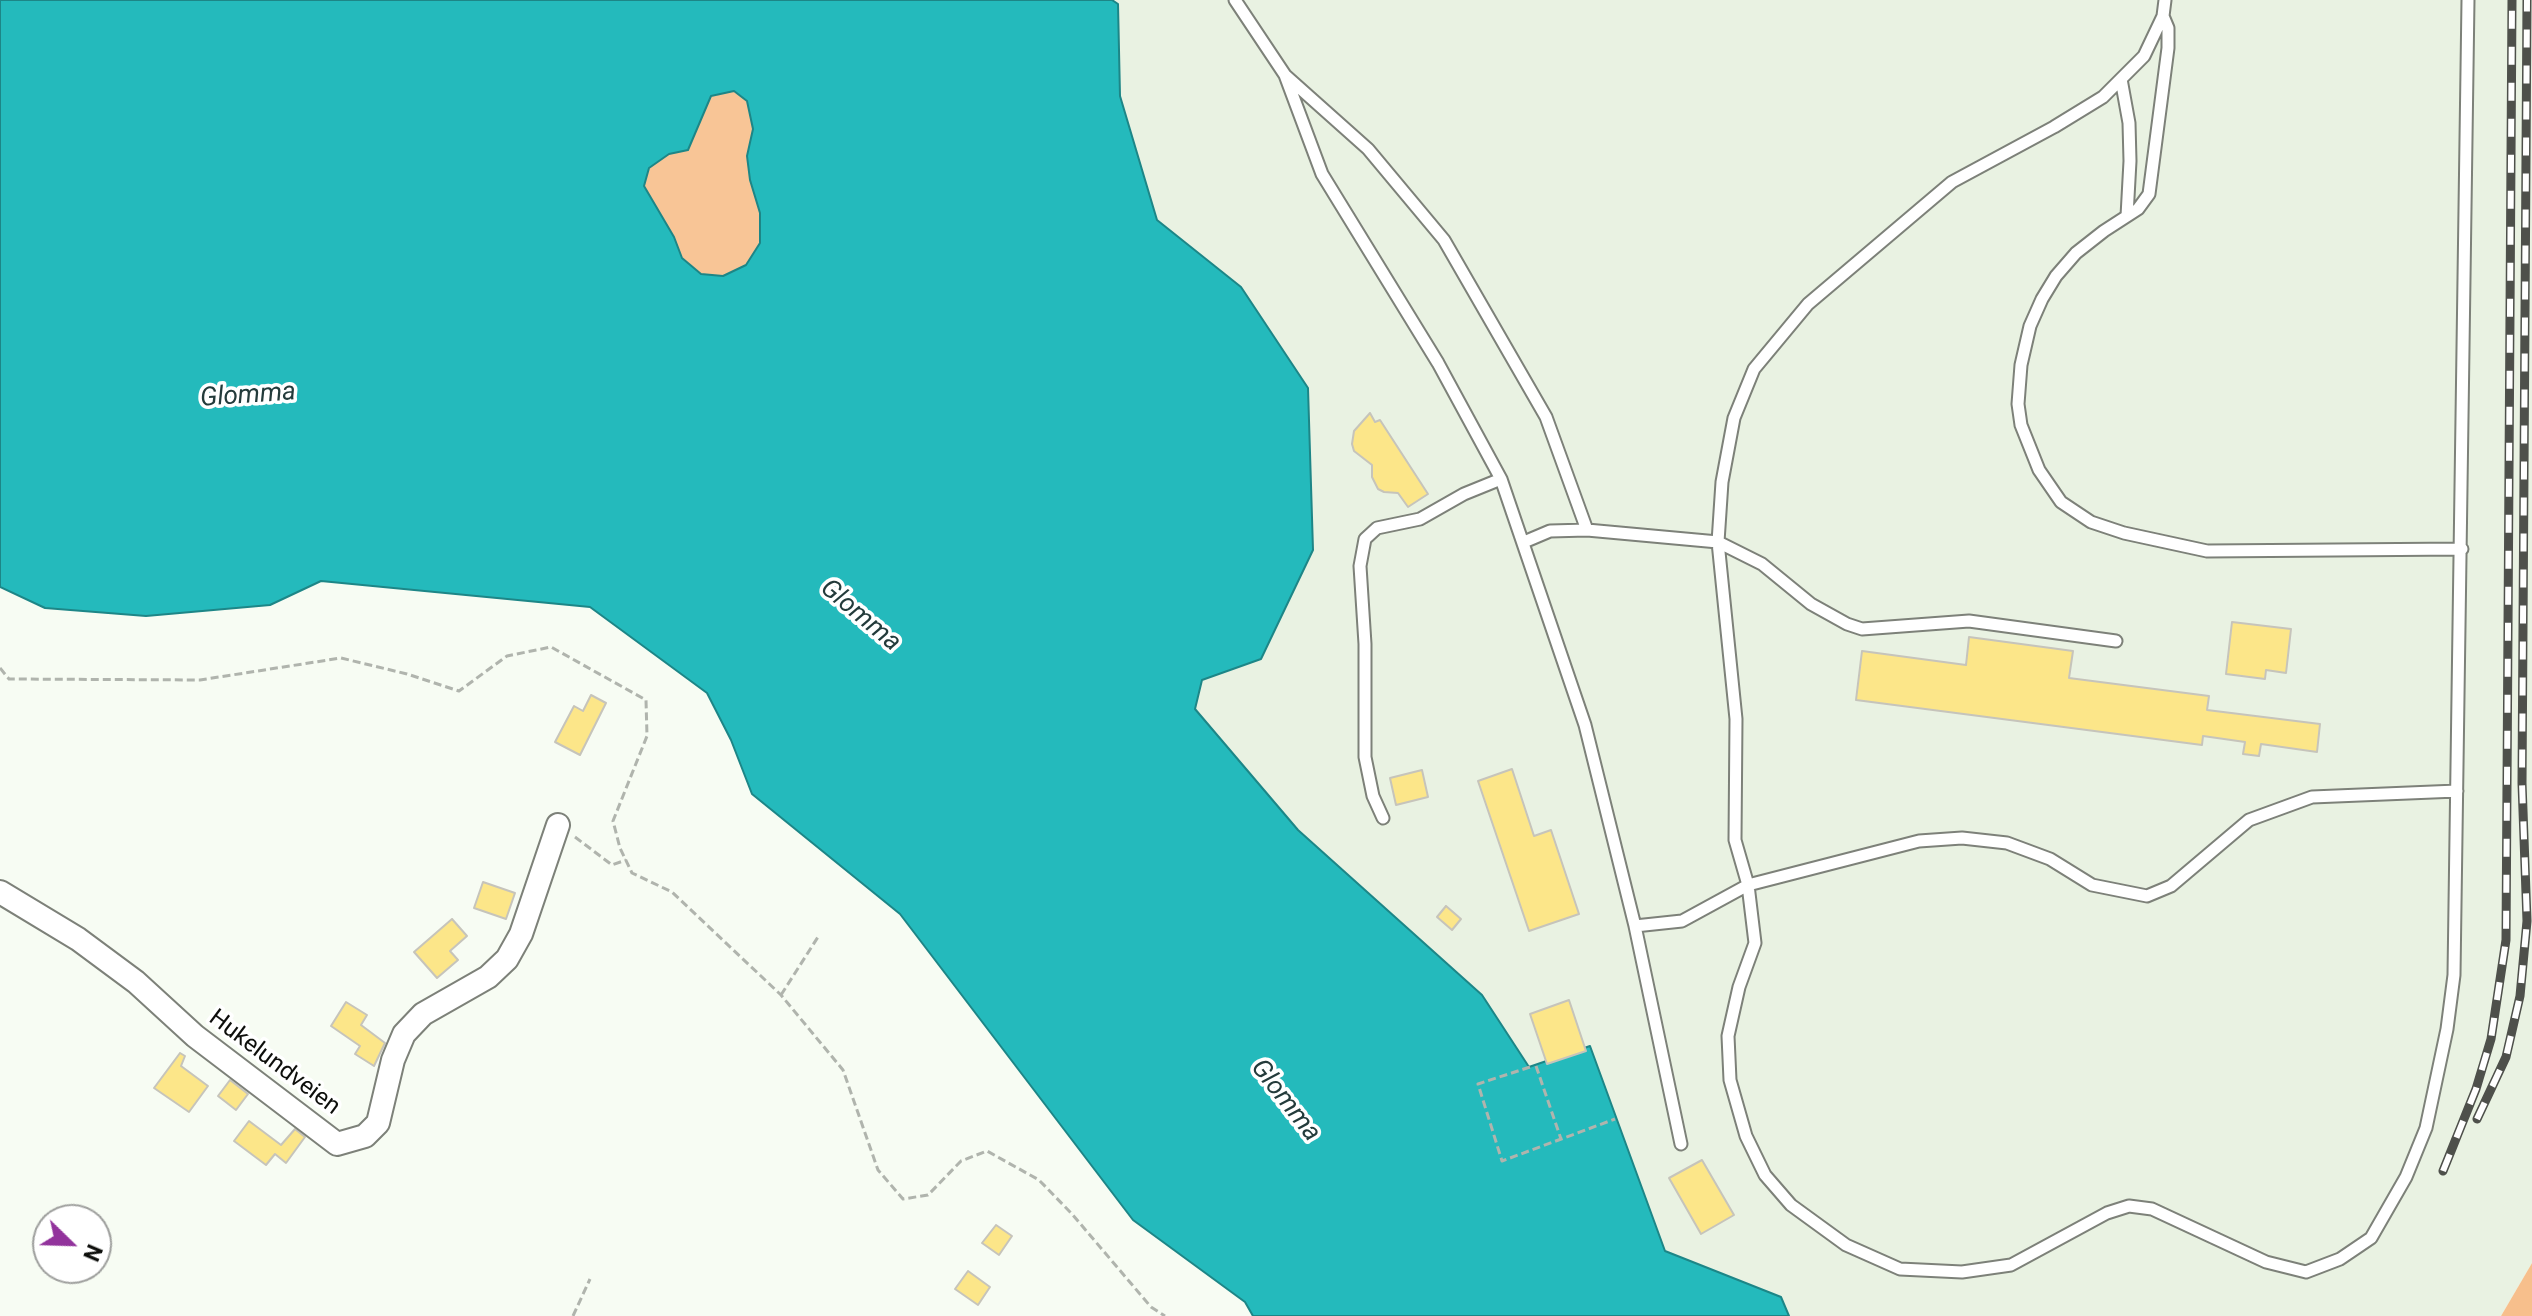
<!DOCTYPE html>
<html>
<head>
<meta charset="utf-8">
<style>
  body { margin:0 }
  #map { position:relative; width:2532px; height:1316px; overflow:hidden; background:#f7fcf3; font-family:Roboto,sans-serif }
  canvas { display:block }
  .north { position:absolute; left:32px; top:1204px; width:80px; height:80px; box-sizing:border-box; background:#fff; border:2px solid #9e9f9d; border-radius:50%; rotate:113deg; font-size:22px; font-weight:700; line-height:32px; text-align:center; color:#0d0e0b }
  .north::after { content:''; display:block; margin:auto; width:28px; height:36px; background:#92339c; clip-path:polygon(50% 0,100% 100%,50% 72%,0 100%) }
</style>
</head>
<body>
<div id="map">
<canvas width="2532" height="1316"></canvas>
<div class="north">N</div>
</div>
<script>
const c = document.querySelector('canvas').getContext('2d');
c.lineJoin = 'round';
function fillPath(path, color) { c.fillStyle = color; c.fill(path, 'evenodd'); }
const shape = rows => new Path2D(rows.map(r => 'M' + r).join(''));
function strokePath(path, color, width, dash) { c.strokeStyle = color; c.lineWidth = width; c.lineCap = dash ? 'butt' : 'round'; c.setLineDash(dash || []); c.stroke(path); }
function write(font, color, halo, rows, align = 'center') {
  c.font = font + ' Roboto,sans-serif'; c.lineWidth = 7; c.setLineDash([]); c.textBaseline = 'middle'; c.strokeStyle = halo; c.fillStyle = color; for (const [text, x, y, turn = 0] of rows) {
    c.save(); c.translate(x, y); c.rotate((+turn || 0) * Math.PI / 180); c.textAlign = isNaN(turn) ? turn : align; if (halo) c.strokeText(text, 0, 0); c.fillText(text, 0, 0); c.restore();
  }
}
fillPath(shape([
  [1112,0,2532,0,2532,1263,2501,1316,1789,1316,1781,1297,1665,1251,1590,1047,1530,1067,1482,995,1298,830,1195,709,1202,680,1261,658,1241,287,1157,220,1120,96,1118,4]
]), '#e9f2e2');
fillPath(shape([
  [734,91,747,101,753,129,747,156,750,180,760,213,760,244,747,265,723,276,701,274,682,257,674,237,644,186,649,168,669,154,688,150,711,96]
]), '#f8c596');
fillPath(shape([
  [2532,1263,2532,1316,2501,1316]
]), '#f7bf8c');
const water = shape([
  [0,0,1112,0,1118,4,1120,96,1157,220,1241,287,1308,388,1313,550,1261,659,1202,680,1195,709,1298,830,1482,995,1529,1067,1590,1046,1665,1251,1781,1297,1789,1316,1253,1316,1245,1302,1133,1220,900,914,752,794,731,740,707,693,590,607,321,581,270,605,146,616,45,608,0,587,0,0],
  [734,91,747,101,753,129,747,156,750,180,760,213,760,243,746,265,723,276,701,274,682,258,674,237,644,186,649,168,669,154,688,150,711,96,734,91]
]);
fillPath(water, '#24babc');
strokePath(water, '#1d8687', 2);
const building = shape([
  [1370,413,1375,422,1380,420,1428,494,1408,507,1398,493,1384,492,1378,489,1372,477,1372,465,1354,451,1352,444,1354,431,1370,413],
  [2232,622,2291,629,2286,673,2266,670,2265,679,2226,674,2232,622],
  [1969,637,2073,651,2069,678,2209,696,2207,710,2320,724,2317,752,2261,744,2259,756,2243,754,2245,742,2203,736,2202,745,1856,700,1862,651,1966,665,1969,637],
  [591,695,606,703,580,755,555,742,574,706,583,711,591,695],
  [1512,769,1534,836,1551,830,1579,914,1529,931,1478,781,1512,769],
  [1422,770,1428,797,1396,805,1390,778,1422,770],
  [483,882,515,893,506,919,474,908,483,882],
  [1446,906,1461,919,1452,930,1437,917,1446,906],
  [452,919,467,936,450,951,458,960,437,978,414,952,452,919],
  [1569,1000,1586,1051,1547,1064,1530,1014,1569,1000],
  [346,1002,367,1015,361,1025,385,1043,374,1066,355,1054,360,1046,331,1026,346,1002],
  [180,1053,185,1056,181,1066,208,1086,189,1112,154,1088,180,1053],
  [230,1080,248,1094,236,1110,218,1096,230,1080],
  [249,1121,281,1145,295,1129,305,1137,286,1163,275,1154,266,1165,234,1141,249,1121],
  [1702,1160,1734,1215,1701,1234,1669,1178,1702,1160],
  [996,1225,1012,1236,999,1255,982,1243,996,1225],
  [968,1271,990,1287,978,1305,955,1289,968,1271]
]);
fillPath(building, '#fce689');
strokePath(building, '#c6c4bb', 2);
const lane = shape([
  [1235,0,1285,75,1368,149,1444,240,1546,417,1587,530,1550,531,1524,542],
  [2165,0,2163,16,2144,56,2103,97,2054,127,1952,182,1808,304,1754,369,1734,418,1722,482,1718,542,1736,719,1735,840,1748,885,1755,943,1739,987,1728,1036,1730,1080,1746,1136,1765,1175,1791,1205,1846,1245,1900,1269,1962,1272,2011,1265,2107,1213,2129,1206,2152,1209,2266,1262,2306,1272,2340,1259,2371,1238,2406,1177,2426,1128,2447,1029,2454,975,2468,0],
  [2163,16,2168,28,2168,48,2149,194,2138,209,2104,231,2076,253,2056,276,2042,299,2030,326,2021,365,2018,404,2021,425,2039,470,2061,502,2091,522,2124,533,2207,551,2462,549],
  [1285,75,1322,174,1438,363,1501,479,1585,725,1635,926,1681,1144],
  [2121,79,2129,123,2130,161,2127,216],
  [1587,530,1718,542,1762,564,1811,604,1847,624,1862,629,1969,621,2116,641],
  [1383,818,1373,796,1365,757,1365,644,1360,566,1365,539,1377,528,1420,519,1464,494,1501,479],
  [1635,926,1682,921,1748,885,1919,841,1962,838,2007,843,2050,859,2092,885,2147,896,2171,886,2249,820,2312,797,2457,791]
]);
const street = shape([
  [0,892,78,939,136,982,195,1036,337,1144,365,1136,378,1123,393,1060,404,1034,423,1014,488,977,507,959,521,934,558,825]
]);
strokePath(lane, '#7d8179', 15);
strokePath(street, '#7d8179', 26);
strokePath(shape([
  [0,668,9,679,200,680,341,658,407,674,459,691,507,656,551,647,646,700,647,736,613,821,620,848,632,873,672,892,781,995,843,1070,878,1170,903,1199,928,1195,961,1161,987,1151,1039,1180,1072,1214,1151,1307,1165,1316],
  [575,837,612,865,626,860],
  [781,995,818,937],
  [1536,1066,1561,1139],
  [1530,1067,1478,1084,1502,1161,1615,1119],
  [573,1316,590,1279]
]), '#b0b4ad', 3, [8, 4]);
strokePath(lane, '#fff', 11);
strokePath(street, '#fff', 22);
const rail = shape([
  [2477,1119,2506,1057,2520,996,2527,921,2522,783,2527,0],
  [2443,1171,2476,1089,2491,1039,2506,940,2512,0]
]);
strokePath(rail, '#4e504b', 9);
strokePath(rail, '#fff', 6, [18]);
write('24px', '#0d0e0b', '#fff', [
  ["Hukelundveien",274,1063,37]
]);
write('italic 26px', '#233b3b', '#fff', [
  ["Glomma",248,396,-4],
  ["Glomma",860,616,40],
  ["Glomma",1285,1101,52]
]);
</script>
</body>
</html>
